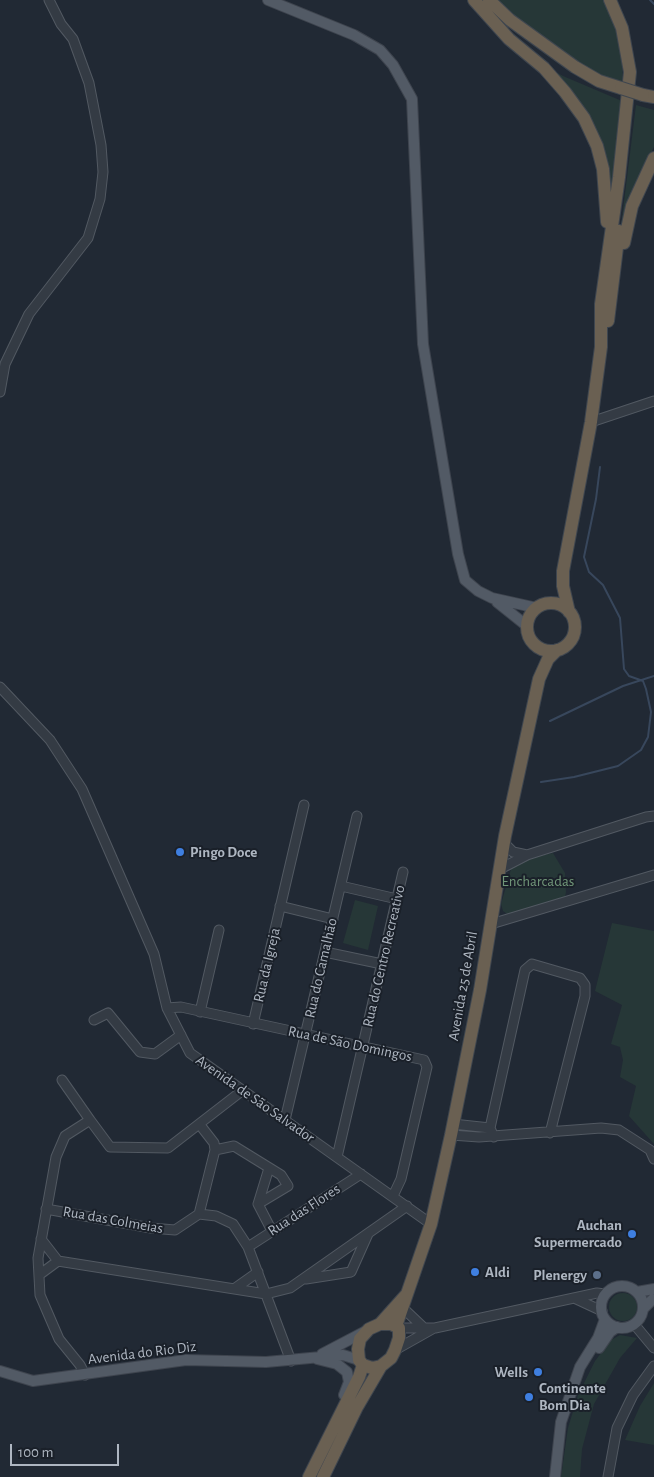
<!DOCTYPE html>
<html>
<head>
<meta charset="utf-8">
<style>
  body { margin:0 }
  #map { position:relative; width:654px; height:1477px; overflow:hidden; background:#212934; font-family:"Alegreya Sans",sans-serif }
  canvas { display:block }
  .scale { position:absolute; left:10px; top:1444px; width:109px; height:22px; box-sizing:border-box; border:2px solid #aeb6c1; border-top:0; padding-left:6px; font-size:15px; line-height:18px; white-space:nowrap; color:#aeb6c1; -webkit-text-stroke:4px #1a2029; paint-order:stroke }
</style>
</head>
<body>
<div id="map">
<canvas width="654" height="1477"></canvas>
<div class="scale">100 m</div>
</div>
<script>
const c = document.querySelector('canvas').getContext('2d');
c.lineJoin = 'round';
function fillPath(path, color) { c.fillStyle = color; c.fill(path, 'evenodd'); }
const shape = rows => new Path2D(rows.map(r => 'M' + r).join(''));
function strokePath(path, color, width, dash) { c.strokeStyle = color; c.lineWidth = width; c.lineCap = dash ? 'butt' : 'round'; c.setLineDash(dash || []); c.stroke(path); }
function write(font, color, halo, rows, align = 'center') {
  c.font = font + ' "Alegreya Sans",sans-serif'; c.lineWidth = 4; c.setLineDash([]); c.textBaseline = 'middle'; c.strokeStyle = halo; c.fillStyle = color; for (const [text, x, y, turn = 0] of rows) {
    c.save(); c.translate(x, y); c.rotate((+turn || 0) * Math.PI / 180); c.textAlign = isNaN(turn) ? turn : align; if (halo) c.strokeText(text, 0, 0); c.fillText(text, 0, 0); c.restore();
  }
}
fillPath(shape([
  [495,0,605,0,616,26,622,55,623,85,599,76,551,47],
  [547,67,563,76,622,101,610,206,602,153],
  [636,105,654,110,654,147,636,182,621,226],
  [553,853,565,873,566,892,564,902,513,918,503,911,501,904,513,862],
  [355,900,378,906,368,950,343,943],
  [612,923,654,931,654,1144,629,1116,636,1086,620,1077,623,1060,620,1047,611,1044,622,1005,595,991],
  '609 1307a14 14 0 1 1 28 0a14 14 0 1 1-28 0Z',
  [620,1335,637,1338,620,1358,594,1404,582,1449,580,1477,561,1477,568,1428,578,1395,595,1361,611,1340],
  [654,1383,654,1445,625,1440,640,1406]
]), '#263737');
strokePath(shape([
  [650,0,654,4],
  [550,721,623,686,654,676],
  [541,782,574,777,618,766,641,750,648,737,651,712,646,689,643,681,629,676,624,669,620,618,603,585,589,572,584,557,596,499,600,467]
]), '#38475c', 2);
const minor = shape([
  [0,392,5,364,29,314,88,238,100,199,103,172,101,145,89,83,73,39,61,24,49,0],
  [591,422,654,401],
  [0,687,50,740,82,789,154,954,167,1008,190,1053,431,1224],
  [504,843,513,852,527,855],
  [500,869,527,855,646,817,654,816],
  [341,886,397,899],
  [280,906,333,919],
  [491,924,654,875],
  [325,952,382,964],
  [167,1008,181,1007,424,1060,427,1067,401,1179,393,1196],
  [200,1012,219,930],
  [94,1020,108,1013,140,1052,155,1054,181,1035],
  [253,1024,304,805],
  [62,1080,90,1120],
  [285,1120,357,816],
  [453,1124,490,1128],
  [451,1135,479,1137,601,1128,619,1130,650,1150,654,1159],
  [494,1137,490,1128,525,970,532,964,580,978,585,985,585,996,550,1133],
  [215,1150,234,1146,281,1175,288,1186,258,1204,272,1231],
  [337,1157,403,872],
  [258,1204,269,1168],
  [46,1209,151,1228,175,1230,199,1214,215,1150,214,1143,200,1125],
  [199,1214,216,1216,233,1224,248,1247,291,1361],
  [41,1239,58,1261],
  [248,1247,361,1174],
  [58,1261,266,1294,290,1288,407,1206],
  [39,1275,58,1261],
  [306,1279,351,1272,368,1234],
  [234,1289,258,1272],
  [574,1298,602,1311],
  [404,1309,424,1328],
  [634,1324,654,1348],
  [399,1328,435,1328,597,1293,605,1294],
  [395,1350,434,1328],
  [85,1375,80,1365,59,1339,40,1295,38,1258,56,1157,65,1136,90,1120,110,1147,168,1148,243,1090],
  [608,1477,617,1428,633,1395,654,1366]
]);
const major = shape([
  [268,0,354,35,380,50,393,65,412,99,423,344,458,554,465,580,478,591,492,598,537,608],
  [497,602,527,626],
  '601 1307a21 21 0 1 1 42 0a21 21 0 1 1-42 0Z',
  [637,1292,654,1289],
  [643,1309,654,1298],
  [599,1348,610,1332,617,1327],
  [322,1354,364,1332],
  [317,1359,337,1364,347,1372,349,1382,344,1395],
  [0,1371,33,1381,186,1360,266,1362,343,1355,359,1360],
  [555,1477,561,1422,580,1367,598,1338,605,1319]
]);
const highway = shape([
  [474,0,509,39,544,68,565,92,584,118,597,146,603,169,607,222],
  [489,0,510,20,575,67,599,81,621,88],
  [643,95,654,97],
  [624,243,632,206,654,158],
  [608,321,619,231],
  '527 627a24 24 0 1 1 48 0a24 24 0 1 1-48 0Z',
  [569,612,563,586,563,571,591,422,601,347,601,304,619,177,630,72,622,28,610,0],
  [380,1324,391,1324,399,1328,399,1338,395,1350,391,1358,381,1366,372,1368,363,1365,359,1360,358,1349,360,1339,369,1329,380,1324],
  [380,1324,406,1295],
  [396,1326,431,1224,451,1135,480,990,505,836,539,679,548,659,557,650],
  [309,1477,359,1377,363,1365],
  [323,1477,357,1407,381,1366]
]);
strokePath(minor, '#525962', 11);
strokePath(major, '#3e444e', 12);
strokePath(highway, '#3f464f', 14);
strokePath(minor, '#343b44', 9);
strokePath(major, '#525a65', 10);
strokePath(highway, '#6a6052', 12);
const highwayBridge = shape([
  [621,88,643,95]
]);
strokePath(highwayBridge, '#3f464f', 14, []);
strokePath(highwayBridge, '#6a6052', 12);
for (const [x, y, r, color] of [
  [180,852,5,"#3f7fe0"],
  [632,1234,5,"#3f7fe0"],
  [475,1272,5,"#3f7fe0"],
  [597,1275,5,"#5c6f8a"],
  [538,1372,5,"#3f7fe0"],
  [529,1397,5,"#3f7fe0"]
]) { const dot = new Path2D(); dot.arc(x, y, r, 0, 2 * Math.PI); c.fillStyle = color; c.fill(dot); strokePath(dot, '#1a2029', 2); }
write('bold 15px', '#aeb6c1', '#1a2029', [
  ["Pingo Doce",190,852],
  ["Auchan",622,1225,"right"],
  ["Supermercado",622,1242,"right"],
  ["Aldi",485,1272],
  ["Plenergy",587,1275,"right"],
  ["Wells",528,1372,"right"],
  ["Continente",539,1388],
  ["Bom Dia",539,1405]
], 'left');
write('15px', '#709578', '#1a2029', [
  ["Encharcadas",538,881]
]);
write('15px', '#aeb6c1', '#1a2029', [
  ["Rua do Centro Recreativo",384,956,-77],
  ["Rua da Igreja",267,965,-77],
  ["Rua do Camalhão",321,968,-77],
  ["Avenida 25 de Abril",463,986,-80],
  ["Rua de São Domingos",350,1044,12],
  ["Avenida de São Salvador",255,1099,35],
  ["Rua das Flores",304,1210,-33],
  ["Rua das Colmeias",113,1220,10],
  ["Avenida do Rio Diz",142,1353,-7]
]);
</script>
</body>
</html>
